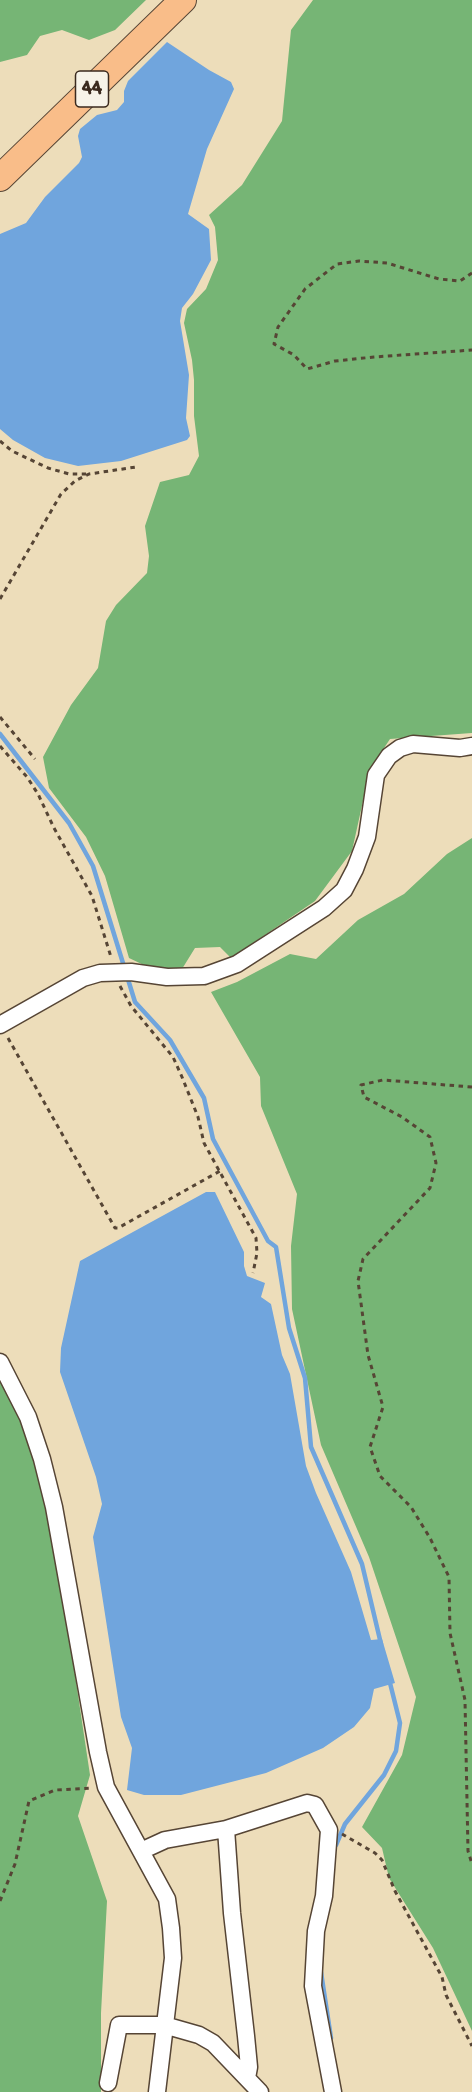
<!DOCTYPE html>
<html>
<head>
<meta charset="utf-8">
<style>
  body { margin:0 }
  canvas { display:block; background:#edddba }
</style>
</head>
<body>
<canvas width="472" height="2092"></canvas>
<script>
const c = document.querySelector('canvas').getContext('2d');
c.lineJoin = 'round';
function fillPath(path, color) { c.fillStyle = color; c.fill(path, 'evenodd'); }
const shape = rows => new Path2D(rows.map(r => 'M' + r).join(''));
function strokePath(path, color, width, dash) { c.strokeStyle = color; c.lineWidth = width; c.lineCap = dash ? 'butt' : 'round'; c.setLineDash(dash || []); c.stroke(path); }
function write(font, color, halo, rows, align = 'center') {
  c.font = font + ' "Gochi Hand",sans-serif'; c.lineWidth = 6; c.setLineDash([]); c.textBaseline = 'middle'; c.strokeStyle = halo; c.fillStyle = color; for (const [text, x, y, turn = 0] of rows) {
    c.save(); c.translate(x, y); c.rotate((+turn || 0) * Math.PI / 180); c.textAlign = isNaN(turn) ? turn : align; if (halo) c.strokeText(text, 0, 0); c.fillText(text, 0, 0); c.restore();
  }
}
fillPath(shape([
  [0,0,146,0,115,30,89,40,62,30,40,36,27,55,0,62],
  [313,0,472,0,472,733,390,739,370,769,352,851,315,901,231,958,220,947,195,948,182,969,148,967,129,958,105,876,86,837,49,788,43,757,71,705,98,668,106,621,116,605,147,573,149,556,145,526,160,482,189,475,199,456,194,416,194,380,192,360,184,323,187,309,206,289,218,260,215,227,209,215,242,185,282,121,291,30],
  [472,838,472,2031,433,1948,389,1878,382,1848,362,1827,402,1755,416,1697,369,1557,321,1445,292,1309,291,1246,297,1194,261,1106,260,1077,211,992,237,982,290,954,316,959,358,920,404,894,447,854],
  [0,1371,38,1462,63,1595,90,1775,78,1816,107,1901,101,2013,101,2092,0,2092]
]), '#76b575');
fillPath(shape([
  [167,42,209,70,231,82,234,89,207,149,188,214,209,229,211,260,193,294,182,308,180,321,189,375,186,418,190,436,187,440,121,461,78,466,45,458,13,440,0,429,0,234,26,223,45,197,79,163,82,157,78,136,80,129,97,115,117,110,124,102,124,91,128,81],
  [206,1192,215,1192,244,1252,244,1266,247,1276,265,1283,261,1297,271,1304,282,1355,290,1374,306,1466,316,1493,351,1572,371,1640,382,1639,395,1683,374,1689,370,1708,354,1727,323,1748,266,1773,181,1795,144,1795,127,1790,132,1748,121,1717,93,1537,102,1504,96,1477,60,1372,61,1348,80,1261]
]), '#70a5dd');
strokePath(shape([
  [0,734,69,823,93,866,135,1002,170,1040,204,1098,213,1139,268,1241,276,1247,289,1328,305,1378,311,1447,362,1564,381,1644],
  [336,1845,345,1824,384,1775,396,1751,400,1723,389,1679],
  [321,1972,331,2038]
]), '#70a5dd', 4.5);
const minor = shape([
  [0,1025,83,978,100,973,131,972,167,977,204,976,237,964,324,908,344,890,355,869,367,837,376,775,389,756,400,748,413,744,460,748,472,746],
  [0,1362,28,1417,42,1459,54,1507,98,1752,106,1787,167,1899,171,1928,173,1958,157,2092],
  [226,1829,232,1913,246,2036,249,2067,247,2078],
  [141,1851,165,1840,226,1829,307,1803,315,1805,329,1830,324,1896,316,1931,313,1986,333,2092],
  [108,2083,119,2025,164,2025,199,2035,213,2043,260,2092]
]);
const primary = shape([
  [0,178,183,0]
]);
strokePath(minor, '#564535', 19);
strokePath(primary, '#564535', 28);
strokePath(shape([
  [472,273,460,281,439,279,387,263,359,261,337,264,305,289,278,327,274,344,294,355,307,369,335,361,374,357,472,350],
  [0,441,12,451,48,468,69,474,86,474],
  [0,599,61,494,75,481,89,474,136,467],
  [0,717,35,759],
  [0,746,27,777,38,794,54,828,92,896,111,957],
  [120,986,131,1006,173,1057,182,1077,198,1117,204,1143,256,1238,257,1253,253,1273],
  [8,1038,115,1228,118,1228,220,1171],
  [472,1087,383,1080,361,1085,364,1097,402,1117,430,1137,436,1163,430,1188,363,1259,358,1281,368,1355,383,1407,370,1447,380,1476,411,1507,430,1538,449,1577,450,1633,465,1700,468,1851,472,1864],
  [342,1834,375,1853,382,1860,395,1891,442,1977,446,1995,472,2046],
  [0,1901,15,1864,29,1801,55,1790,92,1788]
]), '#564535', 3, [4.5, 4.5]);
strokePath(minor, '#fff', 16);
strokePath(primary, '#f9bd89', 26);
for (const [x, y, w] of [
  [92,89,33]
]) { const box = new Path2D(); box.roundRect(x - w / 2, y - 18, w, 36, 4.5); c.fillStyle = '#f7f3e8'; c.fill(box); strokePath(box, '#3b2a1e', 1.5); }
write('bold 21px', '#3b2a1e', null, [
  ["44",92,89]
]);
</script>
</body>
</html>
